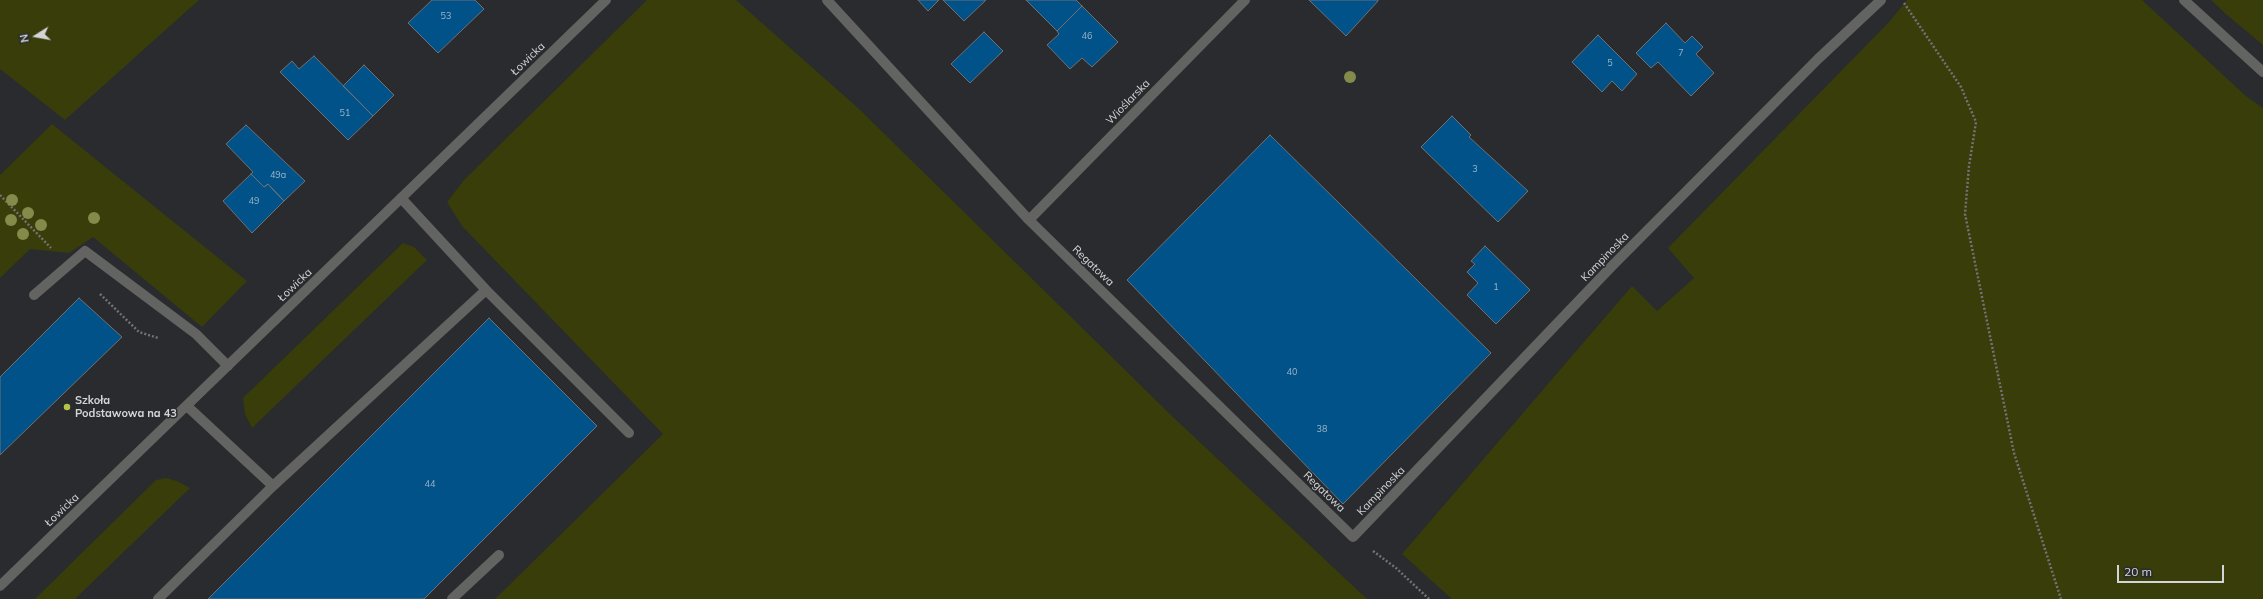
<!DOCTYPE html>
<html>
<head>
<meta charset="utf-8">
<style>
  body { margin:0 }
  #map { position:relative; width:2263px; height:599px; overflow:hidden; background:#292b2e; font-family:Mulish,sans-serif }
  canvas { display:block }
  .north { position:absolute; left:16px; top:16px; width:40px; height:40px; -webkit-text-stroke:3px #292b2e; paint-order:stroke; rotate:259deg; font-size:11px; font-weight:700; line-height:16px; text-align:center; color:#d4d5d7 }
  .north::after { content:''; display:block; margin:auto; width:14px; height:18px; background:#d4d5d7; clip-path:polygon(50% 0,100% 100%,50% 72%,0 100%) }
  .scale { position:absolute; left:2117px; top:565px; width:107px; height:18px; box-sizing:border-box; border:2px solid #d4d5d7; border-top:0; padding-left:5px; font-size:12px; line-height:14px; white-space:nowrap; color:#d4d5d7; -webkit-text-stroke:3px #292b2e; paint-order:stroke }
</style>
</head>
<body>
<div id="map">
<canvas width="2263" height="599"></canvas>
<div class="north">N</div>
<div class="scale">20 m</div>
</div>
<script>
const c = document.querySelector('canvas').getContext('2d');
c.lineJoin = 'round';
function fillPath(path, color) { c.fillStyle = color; c.fill(path, 'evenodd'); }
const shape = rows => new Path2D(rows.map(r => 'M' + r).join(''));
function strokePath(path, color, width, dash) { c.strokeStyle = color; c.lineWidth = width; c.lineCap = dash ? 'butt' : 'round'; c.setLineDash(dash || []); c.stroke(path); }
function write(font, color, halo, rows, align = 'center') {
  c.font = font + ' Mulish,sans-serif'; c.lineWidth = 3; c.setLineDash([]); c.textBaseline = 'middle'; c.strokeStyle = halo; c.fillStyle = color; for (const [text, x, y, turn = 0] of rows) {
    c.save(); c.translate(x, y); c.rotate((+turn || 0) * Math.PI / 180); c.textAlign = isNaN(turn) ? turn : align; if (halo) c.strokeText(text, 0, 0); c.fillText(text, 0, 0); c.restore();
  }
}
fillPath(shape([
  [0,0,199,0,65,120,0,69],
  [647,0,736,0,858,108,1174,418,1367,599,495,599,663,434,462,226,447,202,464,180],
  [1907,0,2142,0,2247,97,2263,108,2263,599,1452,599,1402,554,1632,286,1657,311,1694,278,1668,248,1890,21],
  [2211,0,2263,0,2263,45,2227,15],
  [52,124,247,281,202,327,93,237,69,253,30,249,0,278,0,175],
  [403,243,414,247,427,260,252,428,245,414,243,398],
  [166,478,177,481,190,488,75,599,35,599,156,480]
]), '#393d09');
const building = shape([
  [432,0,475,0,484,9,438,53,408,23,432,0],
  [918,0,939,0,928,11,918,0],
  [943,0,986,0,964,21,943,0],
  [1026,0,1076,0,1082,6,1057,31,1026,0],
  [1309,0,1378,0,1378,1,1346,36,1309,0],
  [1082,6,1118,42,1092,67,1082,58,1070,69,1047,45,1059,34,1057,31,1082,6],
  [1666,23,1685,43,1692,36,1703,47,1696,54,1714,73,1691,96,1658,62,1651,68,1636,53,1666,23],
  [984,32,1003,51,970,83,951,64,984,32],
  [1598,35,1637,74,1622,91,1612,81,1602,92,1572,62,1598,35],
  [314,56,373,116,348,140,280,72,292,61,299,69,314,56],
  [364,65,394,95,373,116,343,86,364,65],
  [1452,116,1471,135,1469,137,1528,191,1498,222,1421,147,1452,116],
  [246,125,305,181,284,201,268,184,264,187,251,174,253,172,226,144,246,125],
  [1270,135,1491,353,1343,504,1127,280,1270,135],
  [251,174,264,187,268,184,284,201,252,233,223,201,251,174],
  [1485,246,1530,290,1496,324,1467,295,1478,283,1467,272,1475,264,1471,261,1485,246],
  [79,298,122,337,0,455,0,377,79,298],
  [489,318,597,426,424,599,208,599,489,318]
]);
fillPath(building, '#02528a');
strokePath(building, '#6f7174', 1);
strokePath(shape([
  [1904,3,1961,87,1976,122,1969,166,1965,214,2014,453,2061,599],
  [0,195,51,248],
  [100,294,139,332,158,338],
  [1373,551,1396,568,1429,599]
]), '#727376', 2.5, [2, 2]);
strokePath(shape([
  [827,0,1029,220,1353,537,1612,266,1818,59,1881,0],
  [2184,0,2263,72],
  [1029,220,1245,0],
  [486,290,629,433],
  [34,295,85,251,196,334,228,366],
  [273,486,486,290,401,198],
  [0,586,606,0],
  [158,599,273,486,188,407],
  [452,599,499,555]
]), '#636361', 10);
c.fillStyle = '#838a4a';
for (const [x, y] of [
  [1350,77],
  [12,200],
  [28,213],
  [94,218],
  [11,220],
  [41,225],
  [23,234]
]) { c.beginPath(); c.arc(x, y, 6, 0, 2 * Math.PI); c.fill(); }
for (const [x, y, r, color] of [
  [67,407,4,"#b6c148"]
]) { const dot = new Path2D(); dot.arc(x, y, r, 0, 2 * Math.PI); c.fillStyle = color; c.fill(dot); strokePath(dot, '#292b2e', 1.5); }
write('9px', '#a0b4c4', null, [
  ["53",446,16],
  ["46",1087,36],
  ["7",1681,53],
  ["5",1610,63],
  ["51",345,113],
  ["3",1475,169],
  ["49a",278,175],
  ["49",254,201],
  ["1",1496,287],
  ["40",1292,372],
  ["38",1322,429],
  ["44",430,484]
]);
write('11px', '#d4d5d7', '#292b2e', [
  ["Łowicka",528,59,-44],
  ["Wioślarska",1128,102,-46],
  ["Kampinoska",1605,257,-46],
  ["Regatowa",1093,266,44],
  ["Łowicka",295,285,-44],
  ["Kampinoska",1381,491,-46],
  ["Regatowa",1324,492,44],
  ["Łowicka",62,510,-44]
]);
write('bold 11px', '#d4d5d7', '#292b2e', [
  ["Szkoła",75,401],
  ["Podstawowa na 43",75,414]
], 'left');
</script>
</body>
</html>
